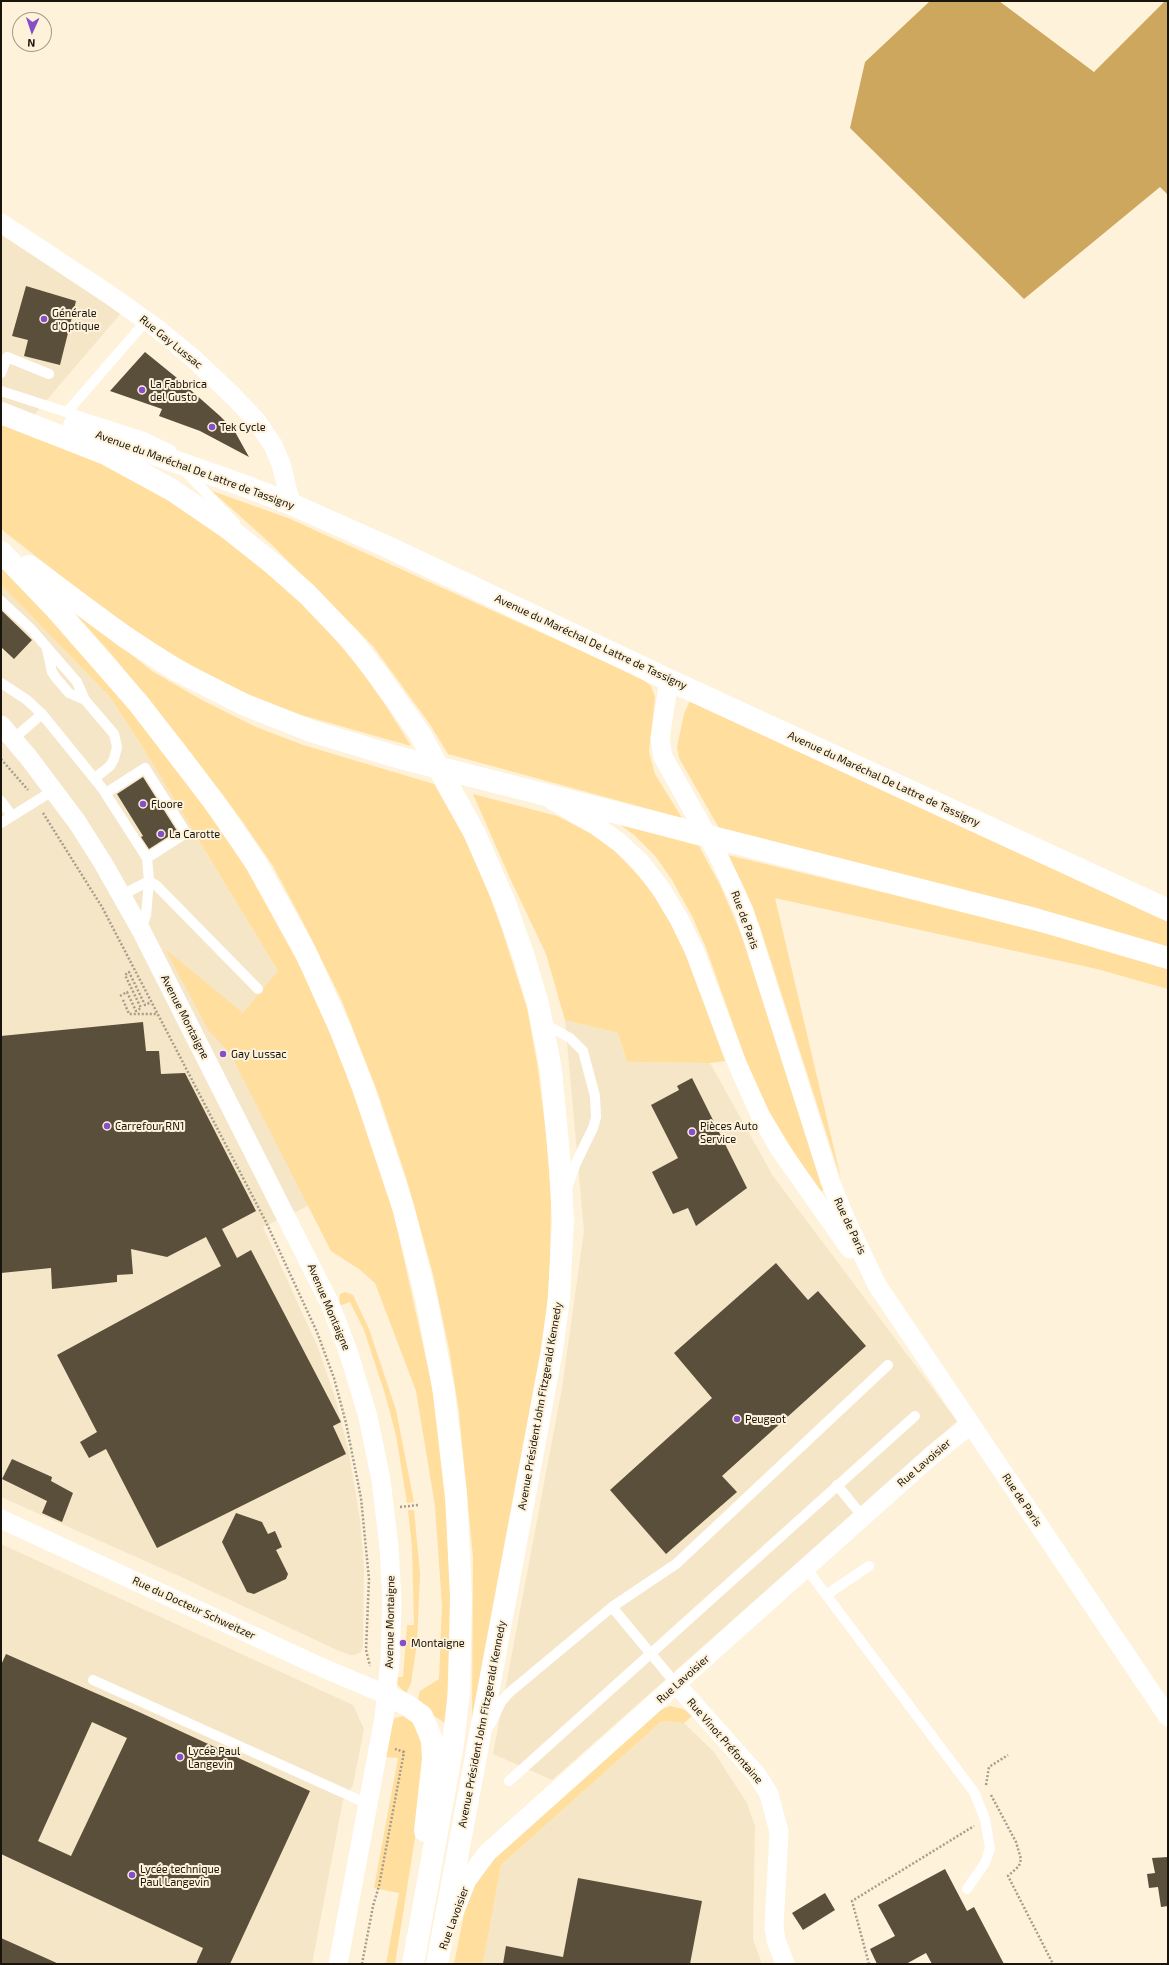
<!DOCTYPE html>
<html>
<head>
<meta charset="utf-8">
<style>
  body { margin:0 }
  #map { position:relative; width:1169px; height:1965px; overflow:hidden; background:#fef2da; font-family:"Exo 2",sans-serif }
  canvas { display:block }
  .frame { position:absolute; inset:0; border:2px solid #19150c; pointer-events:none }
  .north { position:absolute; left:12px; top:12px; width:40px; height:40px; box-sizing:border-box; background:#fef2da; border:1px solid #a29a88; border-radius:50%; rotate:183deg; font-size:11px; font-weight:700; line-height:16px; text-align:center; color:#19150c }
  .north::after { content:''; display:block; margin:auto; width:14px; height:18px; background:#874fc7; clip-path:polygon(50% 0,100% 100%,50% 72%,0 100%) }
</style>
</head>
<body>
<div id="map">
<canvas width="1169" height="1965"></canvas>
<div class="frame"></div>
<div class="north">N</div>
</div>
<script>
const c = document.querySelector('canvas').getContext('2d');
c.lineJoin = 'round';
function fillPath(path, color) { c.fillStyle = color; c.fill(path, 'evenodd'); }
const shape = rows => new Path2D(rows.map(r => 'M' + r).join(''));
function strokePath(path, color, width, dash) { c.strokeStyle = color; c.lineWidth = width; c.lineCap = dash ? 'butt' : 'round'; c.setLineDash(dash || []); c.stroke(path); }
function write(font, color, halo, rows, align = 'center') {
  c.font = font + ' "Exo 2",sans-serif'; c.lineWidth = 4; c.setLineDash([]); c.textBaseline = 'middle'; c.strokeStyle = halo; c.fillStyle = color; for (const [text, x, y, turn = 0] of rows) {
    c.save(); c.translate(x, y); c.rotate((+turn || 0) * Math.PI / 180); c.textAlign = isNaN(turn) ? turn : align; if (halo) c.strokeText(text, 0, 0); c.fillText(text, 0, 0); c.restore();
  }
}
fillPath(shape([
  [1,216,128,305,40,408,1,459],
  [1,585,110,697,140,743,278,971,364,1180,263,1227,317,1345,335,1397,349,1453,360,1519,364,1567,363,1646,362,1651,355,1655,350,1655,337,1650,179,1576,1,1497],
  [565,1020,618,1033,627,1062,710,1063,773,1176,957,1421,552,1780,493,1754,562,1388,584,1231],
  [1,1544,353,1705,364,1729,353,1785,343,1800,312,1964,1,1964],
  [662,1721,684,1723,714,1752,747,1803,755,1826,753,1939,762,1964,483,1964,501,1865]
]), '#f6e6c8');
fillPath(shape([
  [1,425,18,430,105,465,148,488,196,517,288,589,325,627,356,664,386,706,411,746,298,714,250,696,210,676,155,644,96,603,1,529],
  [212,491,288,518,639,677,651,686,655,697,649,752,655,774,682,818,448,754,429,723,373,646,271,544],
  [1,566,42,607,132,710,224,834,247,870,313,990,344,1068,372,1146,394,1214,432,1386,448,1526,451,1605,446,1724,417,1704,420,1691,439,1679,442,1606,435,1506,416,1391,375,1283,359,1269,331,1251,230,1053,209,1031,165,949,243,1013,278,971,140,743,110,697,1,585],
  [64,601,152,671,200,699,256,727,303,745,434,784,475,856,501,927,527,1008,537,1063,546,1133,551,1196,550,1263,546,1324,534,1393,472,1724,473,1557,459,1412,449,1349,433,1274,406,1177,379,1096,342,1001,306,928,273,866,240,818,182,741,114,657],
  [691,698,1168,920,1168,949,719,828,679,758,677,747,684,714],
  [473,794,557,816,592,834,617,853,644,882,665,911,683,948,725,1061,710,1063,627,1062,618,1033,565,1020,546,954,509,876],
  [619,824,699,846,721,887,745,943,825,1189,819,1193,770,1113,749,1069,706,948,692,916,672,880,656,857,634,835],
  [728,855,894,895,1095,946,1168,969,1168,989,1097,969,775,898,841,1179,760,927,745,890],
  [345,1292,353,1295,369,1329,396,1410,414,1502,407,1503,396,1435,385,1394,364,1330,350,1302,339,1306,340,1294],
  [408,1510,414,1510,420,1574,417,1643,411,1683,406,1694,397,1684,398,1677,403,1677,407,1625,414,1625,412,1547],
  [670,1706,683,1709,692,1716,684,1723,662,1721,501,1865,483,1964,454,1964,464,1914,472,1889,488,1863,660,1710],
  [404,1716,413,1722,426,1751,421,1800,395,1964,386,1964,399,1893,374,1888,398,1758,386,1757,391,1726,395,1718]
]), '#ffde9e');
fillPath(shape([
  [930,1,999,1,1094,72,1165,1,1168,1,1168,195,1160,187,1024,299,850,128,865,62]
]), '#cca75d');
fillPath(shape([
  [26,286,76,301,60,365,24,356,28,340,12,336],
  [145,352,177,378,220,416,234,430,249,457,200,431,159,416,162,409,110,391],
  [1,610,32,640,14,659,1,647],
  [143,777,177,831,149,849,141,837,143,836,117,794],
  [143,1022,146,1051,159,1051,161,1074,185,1073,256,1211,222,1229,237,1258,251,1250,341,1422,333,1426,346,1454,157,1548,106,1449,89,1458,80,1442,97,1432,57,1355,221,1266,206,1237,167,1257,131,1249,133,1274,117,1275,117,1282,52,1289,51,1268,1,1273,1,1036],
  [692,1078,747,1188,696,1226,688,1208,673,1214,652,1172,678,1158,651,1105,679,1090,677,1086],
  [776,1263,808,1300,818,1291,866,1346,722,1476,737,1492,666,1554,610,1490,712,1398,674,1353],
  [12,1459,52,1477,51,1481,73,1493,62,1522,42,1513,47,1501,2,1479],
  [236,1513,262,1522,268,1534,275,1531,282,1547,276,1550,288,1574,286,1579,254,1594,247,1592,222,1542],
  [6,1654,139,1712,310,1791,230,1964,196,1964,203,1948,1,1854,1,1665],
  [92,1722,127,1738,71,1856,38,1841],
  [1168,1857,1168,1906,1161,1907,1158,1887,1149,1888,1147,1874,1155,1873,1152,1858],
  [945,1869,967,1911,974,1907,1004,1964,932,1964,926,1953,906,1964,877,1964,870,1949,895,1936,878,1905],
  [578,1878,702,1901,690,1964,503,1964,506,1946,563,1957],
  [825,1893,835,1910,803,1930,792,1913],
  [1,1938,59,1964,1,1964]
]), '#5a4f3b');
strokePath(shape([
  [1,759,28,790],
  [43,813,102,907,266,1222,317,1332,334,1378,346,1423,361,1498,369,1579,366,1650,370,1666],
  [120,996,127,992,136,1011,141,1008,125,975,129,972,145,1005,151,1002],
  [123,1000,129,1014,158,1014],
  [400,1507,419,1505],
  [986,1785,989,1767,1008,1755],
  [991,1795,1016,1842,1021,1859,1019,1866,1008,1876,1053,1964],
  [362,1964,373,1906,379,1886,404,1752,395,1749],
  [869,1964,852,1901,974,1826]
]), '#a69d8b', 2.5, [2, 2]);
strokePath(shape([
  [1,373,7,357,49,374],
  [1,391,144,437,171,450],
  [67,412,146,321],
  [185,471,235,523],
  [1,601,31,629,77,682,85,700,114,734,117,747,114,759,110,766,95,778],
  [47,649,52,672,56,678,69,693,85,700],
  [1,683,27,700,42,714,102,788,147,858,149,881,156,885,258,989],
  [13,739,42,714],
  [106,793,145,768,186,833,147,858],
  [1,801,12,816],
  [1,823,54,790],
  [122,895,149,881,146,915,141,930],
  [543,1023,570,1038,583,1051,595,1096,596,1117,593,1128,576,1163,567,1188],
  [837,1485,863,1517],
  [806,1568,974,1792,985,1819,990,1848,985,1863,967,1889],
  [826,1595,869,1566],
  [612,1607,676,1684],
  [93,1680,368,1804],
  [490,1725,501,1702,510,1692,612,1607,676,1564,888,1365],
  [509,1781,915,1416]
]), '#fff', 10);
strokePath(shape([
  [1,223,110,295,159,330,194,359,234,397,255,419,273,445,281,464,291,504],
  [669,680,660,739,663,757,718,855,744,911,830,1181,846,1220,877,1285,1168,1717],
  [1,725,29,758,77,822,103,863,141,930,330,1304,349,1354,368,1417,381,1480,389,1547,392,1602,390,1660,384,1718,338,1964],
  [552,800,595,825,619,842,641,863,661,889,679,919,695,952,736,1061,760,1115,779,1148,850,1249],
  [1,1519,323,1668,387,1695],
  [676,1684,757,1775,769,1794,779,1832,774,1927,776,1940,785,1964],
  [453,1915,467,1880,487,1853,931,1456,971,1424]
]), '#fff', 19);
strokePath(shape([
  [1,413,106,454,172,490,229,529,273,564,307,594,350,639,377,673,420,734,474,832,505,903,524,957,538,1004,551,1070,560,1166,563,1220,559,1298,552,1350,437,1964],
  [74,426,245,486,291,504,392,549,669,680,1168,910],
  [1,552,55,608,139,704,215,803,256,863,305,951,341,1031,363,1087,403,1207,426,1297,444,1392,456,1494,461,1597,459,1692,453,1744,413,1964],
  [29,566,125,637,176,670,243,704,311,731,397,757,1035,919,1168,958],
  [387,1695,407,1705,422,1716,432,1740,433,1759,425,1831]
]), '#fff', 22);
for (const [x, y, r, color] of [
  [44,319,4,"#874fc7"],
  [142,390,4,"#874fc7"],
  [212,427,4,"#874fc7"],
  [143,804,4,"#874fc7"],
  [161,834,4,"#874fc7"],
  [223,1054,4,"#874fc7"],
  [107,1126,4,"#874fc7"],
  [692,1132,4,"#874fc7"],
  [737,1419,4,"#874fc7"],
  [403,1643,4,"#874fc7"],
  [180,1757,4,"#874fc7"],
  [132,1875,4,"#874fc7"]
]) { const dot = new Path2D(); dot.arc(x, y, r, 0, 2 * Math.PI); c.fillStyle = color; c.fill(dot); strokePath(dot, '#fef2da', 1.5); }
write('11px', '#19150c', '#fef2da', [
  ["Générale",52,313],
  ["d'Optique",52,326],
  ["La Fabbrica",150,384],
  ["del Gusto",150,397],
  ["Tek Cycle",220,427],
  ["Floore",151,804],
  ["La Carotte",169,834],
  ["Gay Lussac",231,1054],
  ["Carrefour RN1",115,1126],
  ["Pièces Auto",700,1126],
  ["Service",700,1139],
  ["Peugeot",745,1419],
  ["Montaigne",411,1643],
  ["Lycée Paul",188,1751],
  ["Langevin",188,1764],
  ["Lycée technique",140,1869],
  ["Paul Langevin",140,1882]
], 'left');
write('11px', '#19150c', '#fef2da', [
  ["Rue Gay Lussac",171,342,39],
  ["Avenue du Maréchal De Lattre de Tassigny",195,470,20],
  ["Avenue du Maréchal De Lattre de Tassigny",591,642,25],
  ["Avenue du Maréchal De Lattre de Tassigny",884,779,25],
  ["Rue de Paris",745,920,70],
  ["Avenue Montaigne",185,1017,63],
  ["Rue de Paris",850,1226,65],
  ["Avenue Montaigne",329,1307,67],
  ["Avenue Président John Fitzgerald Kennedy",540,1406,-80],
  ["Rue Lavoisier",924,1463,-41],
  ["Rue de Paris",1022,1500,56],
  ["Rue du Docteur Schweitzer",194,1608,25],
  ["Avenue Montaigne",390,1622,-89],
  ["Rue Lavoisier",683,1679,-42],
  ["Avenue Président John Fitzgerald Kennedy",482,1724,-79],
  ["Rue Vinot Préfontaine",725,1741,49],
  ["Rue Lavoisier",454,1918,-70]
]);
</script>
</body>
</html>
